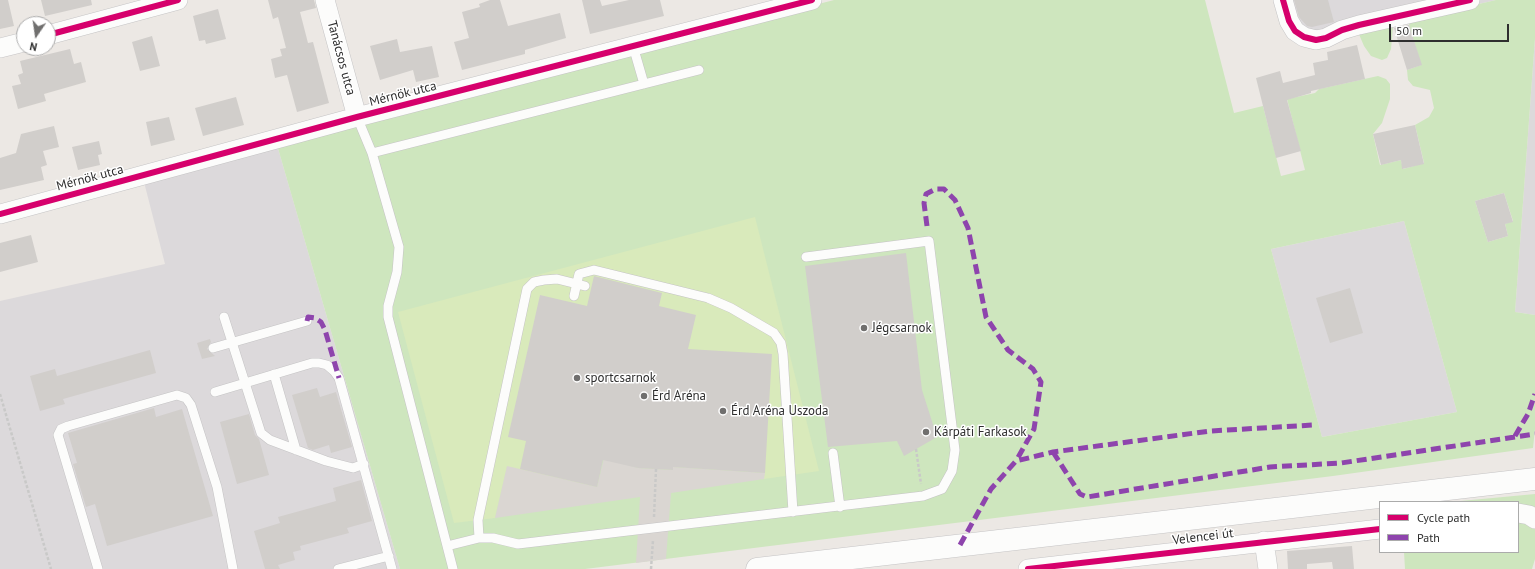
<!DOCTYPE html>
<html>
<head>
<meta charset="utf-8">
<style>
  body { margin:0 }
  #map { position:relative; width:1535px; height:569px; overflow:hidden; background:#ece8e4; font-family:"PT Sans",sans-serif }
  canvas { display:block }
  .legend { position:absolute; left:1379px; top:501px; width:140px; height:52px; box-sizing:border-box; background:#fff; border:1px solid #ababab; margin:0; padding:5px 7px; list-style:none; font-size:12px; color:#2e2e2e }
  .legend li { display:flex; align-items:center; gap:8px; height:20px }
  .legend b { width:20px; border:1px solid #ababab }
  .north { position:absolute; left:16px; top:16px; width:40px; height:40px; box-sizing:border-box; background:#fff; border:1px solid #ababab; border-radius:50%; rotate:193deg; font-size:11px; font-weight:700; line-height:16px; text-align:center; color:#2e2e2e }
  .north::after { content:''; display:block; margin:auto; width:14px; height:18px; background:#706f6e; clip-path:polygon(50% 0,100% 100%,50% 72%,0 100%) }
  .scale { position:absolute; left:1389px; top:24px; width:120px; height:18px; box-sizing:border-box; border:2px solid #2e2e2e; border-top:0; padding-left:5px; font-size:12px; line-height:14px; white-space:nowrap; color:#2e2e2e; -webkit-text-stroke:3px #fff; paint-order:stroke }
</style>
</head>
<body>
<div id="map">
<canvas width="1535" height="569"></canvas>
<ul class="legend">
<li><b style="height:5px;background:#d6006c"></b>Cycle path</li>
<li><b style="height:5px;background:#8e44ad"></b>Path</li>
</ul>
<div class="north">N</div>
<div class="scale">50 m</div>
</div>
<script>
const c = document.querySelector('canvas').getContext('2d');
c.lineJoin = 'round';
function fillPath(path, color) { c.fillStyle = color; c.fill(path, 'evenodd'); }
const shape = rows => new Path2D(rows.map(r => 'M' + r).join(''));
function strokePath(path, color, width, dash) { c.strokeStyle = color; c.lineWidth = width; c.lineCap = dash ? 'butt' : 'round'; c.setLineDash(dash || []); c.stroke(path); }
function write(font, color, halo, rows, align = 'center') {
  c.font = font + ' "PT Sans",sans-serif'; c.lineWidth = 3; c.setLineDash([]); c.textBaseline = 'middle'; c.strokeStyle = halo; c.fillStyle = color; for (const [text, x, y, turn = 0] of rows) {
    c.save(); c.translate(x, y); c.rotate((+turn || 0) * Math.PI / 180); c.textAlign = isNaN(turn) ? turn : align; if (halo) c.strokeText(text, 0, 0); c.fillText(text, 0, 0); c.restore();
  }
}
fillPath(shape([
  [1290,0,1496,0,1302,45],
  [1535,38,1535,315,1515,312],
  [277,145,400,569,0,569,0,301,165,264,144,182],
  [1404,221,1457,412,1322,437,1271,249]
]), '#dcd9db');
fillPath(shape([
  [834,0,1205,0,1234,113,1263,106,1281,176,1305,170,1287,99,1315,93,1319,89,1378,76,1386,79,1390,84,1390,99,1382,123,1373,134,1380,165,1401,160,1403,169,1424,163,1415,125,1429,117,1434,108,1430,90,1413,86,1408,80,1407,70,1421,65,1408,21,1393,26,1391,49,1387,58,1382,60,1371,56,1364,46,1358,32,1496,0,1535,0,1535,38,1515,312,1535,315,1535,429,1533,448,1333,476,585,569,400,569,277,145],
  [1504,193,1513,221,1505,224,1508,236,1488,242,1475,201],
  [1404,221,1457,412,1322,437,1271,249],
  [1535,494,1535,559,1532,569,1405,569,1404,552,1518,552,1518,502,1450,502]
]), '#cee6be');
fillPath(shape([
  [755,217,819,471,764,479,764,473,673,467,673,470,638,468,603,458,597,487,507,467,495,518,454,523,398,312]
]), '#d9eabb');
fillPath(shape([
  [604,458,638,468,673,470,673,467,765,473,764,479,671,493,666,559,636,563,640,497,495,518,507,466,597,487]
]), '#dad6d2');
fillPath(shape([
  [0,0,8,0,14,26,0,29],
  [41,0,91,0,92,5,45,16],
  [268,0,314,0,316,8,300,12,308,43,313,42,329,103,297,112,287,75,275,78,271,59,282,56,280,49,286,48,278,17,273,19],
  [490,0,500,0,508,26,560,13,566,38,525,50,525,54,462,70,454,42,469,38,462,12,480,7,479,4],
  [582,0,600,0,602,6,629,0,660,0,664,16,590,34],
  [1294,0,1328,0,1334,22,1312,27,1307,26,1299,17],
  [218,9,226,39,206,44,205,40,199,41,193,16],
  [1409,25,1422,65,1407,70,1394,28],
  [152,36,160,66,140,71,132,42],
  [397,39,400,52,432,46,439,77,416,82,413,70,380,80,370,46],
  [1357,45,1365,79,1311,91,1311,93,1287,100,1301,151,1276,158,1256,78,1280,71,1283,83,1315,75,1313,63,1328,60,1327,52],
  [70,49,74,64,81,62,86,82,44,94,46,101,18,109,12,86,21,84,18,75,23,73,20,61],
  [236,97,244,125,203,136,195,108],
  [169,117,175,140,151,146,146,122],
  [1415,125,1424,164,1402,169,1401,160,1381,165,1373,134],
  [54,126,59,147,43,151,47,165,41,167,44,180,0,190,0,158,16,153,21,134],
  [99,141,102,154,98,155,100,165,78,170,72,147],
  [1504,193,1513,222,1505,224,1508,236,1488,242,1475,201],
  [31,235,38,262,0,272,0,243],
  [906,253,922,390,937,437,904,456,897,441,828,447,805,266],
  [594,276,662,293,659,306,696,315,688,349,772,354,765,473,673,467,673,470,638,468,603,460,597,487,520,469,526,441,508,437,540,295,587,306],
  [1350,288,1363,333,1330,343,1316,298],
  [210,339,211,342,207,349,215,356,202,359,197,343],
  [150,350,156,373,63,399,65,404,40,411,30,376,55,369,57,376],
  [317,388,320,397,336,392,352,447,331,453,329,445,313,450,308,448,292,395],
  [154,408,156,417,182,409,213,516,107,546,95,504,86,507,73,464,77,463,68,433],
  [249,414,255,435,259,439,269,475,237,484,220,422],
  [361,480,372,521,347,528,349,533,300,546,301,550,293,552,295,560,278,565,280,569,265,569,254,531,280,523,278,517,336,501,333,488],
  [1352,546,1354,569,1333,569,1332,562,1307,564,1307,569,1288,569,1287,551]
]), '#d1cecb');
const lane = shape([
  [633,46,644,84],
  [357,117,372,153,399,247,397,272,388,306,388,317,453,569],
  [372,153,699,70],
  [574,296,579,274,594,270,708,298,731,308,774,333,781,343,783,354,793,512],
  [224,317,261,433,270,440,326,461,353,468,364,464],
  [213,348,307,321],
  [274,374,296,450],
  [215,392,312,363,319,363,327,365,334,371,339,378,392,569],
  [833,453,840,507],
  [479,538,478,520,527,289,534,282,544,280,557,279,585,286],
  [447,546,479,538,493,538,518,544,923,496,942,489,952,471,955,450,929,241,806,257],
  [98,569,58,435,61,429,68,426,177,395,186,398,191,405,217,487,233,569],
  [338,569,389,556]
]);
const street = shape([
  [325,0,357,117],
  [1283,0,1289,21,1295,31,1304,37,1316,40,1326,38,1342,30,1359,25,1470,0],
  [48,35,178,0],
  [0,48,24,42],
  [0,214,357,117,812,0],
  [1518,513,1529,515,1535,519],
  [1264,541,1268,569],
  [1028,569,1380,529]
]);
const secondary = shape([
  [757,569,1535,479]
]);
strokePath(lane, '#c5c4c5', 10);
strokePath(street, '#c5c4c5', 20);
strokePath(secondary, '#c5c4c5', 23);
strokePath(shape([
  [0,394,51,569],
  [916,449,921,484],
  [654,517,656,469],
  [651,569,653,540]
]), '#c9c9c8', 2.5, [3, 2]);
strokePath(lane, '#fcfcfb', 9);
strokePath(street, '#fcfcfb', 19);
strokePath(secondary, '#fcfcfb', 22);
strokePath(shape([
  [927,226,924,203,926,194,936,189,944,189,955,200,968,228,986,317,1008,350,1033,369,1041,382,1034,429,1016,461],
  [307,321,308,317,315,318,321,322,325,330,339,378],
  [1515,436,1528,414,1535,394],
  [1053,452,1080,494,1087,497,1270,467,1341,463,1535,434],
  [960,545,991,489,1016,461,1053,452,1210,431,1313,425]
]), '#8e44ad', 5, [10, 5]);
strokePath(shape([
  [1283,0,1289,21,1295,31,1304,37,1316,40,1326,38,1342,30,1359,25,1470,0],
  [48,35,178,0],
  [0,214,357,117,812,0],
  [1028,569,1380,529]
]), '#d6006c', 6);
for (const [x, y, r, color] of [
  [864,328,4,"#706f6e"],
  [577,378,4,"#706f6e"],
  [644,396,4,"#706f6e"],
  [723,411,4,"#706f6e"],
  [926,432,4,"#706f6e"]
]) { const dot = new Path2D(); dot.arc(x, y, r, 0, 2 * Math.PI); c.fillStyle = color; c.fill(dot); strokePath(dot, '#fff', 1.5); }
write('13px', '#2e2e2e', '#fff', [
  ["Tanácsos utca",341,58,75],
  ["Mérnök utca",403,94,-14],
  ["Mérnök utca",90,178,-15],
  ["Velencei út",1203,537,-7]
]);
write('13px', '#2e2e2e', '#fff', [
  ["Jégcsarnok",872,328],
  ["sportcsarnok",585,378],
  ["Érd Aréna",652,396],
  ["Érd Aréna Uszoda",731,411],
  ["Kárpáti Farkasok",934,432]
], 'left');
</script>
</body>
</html>
